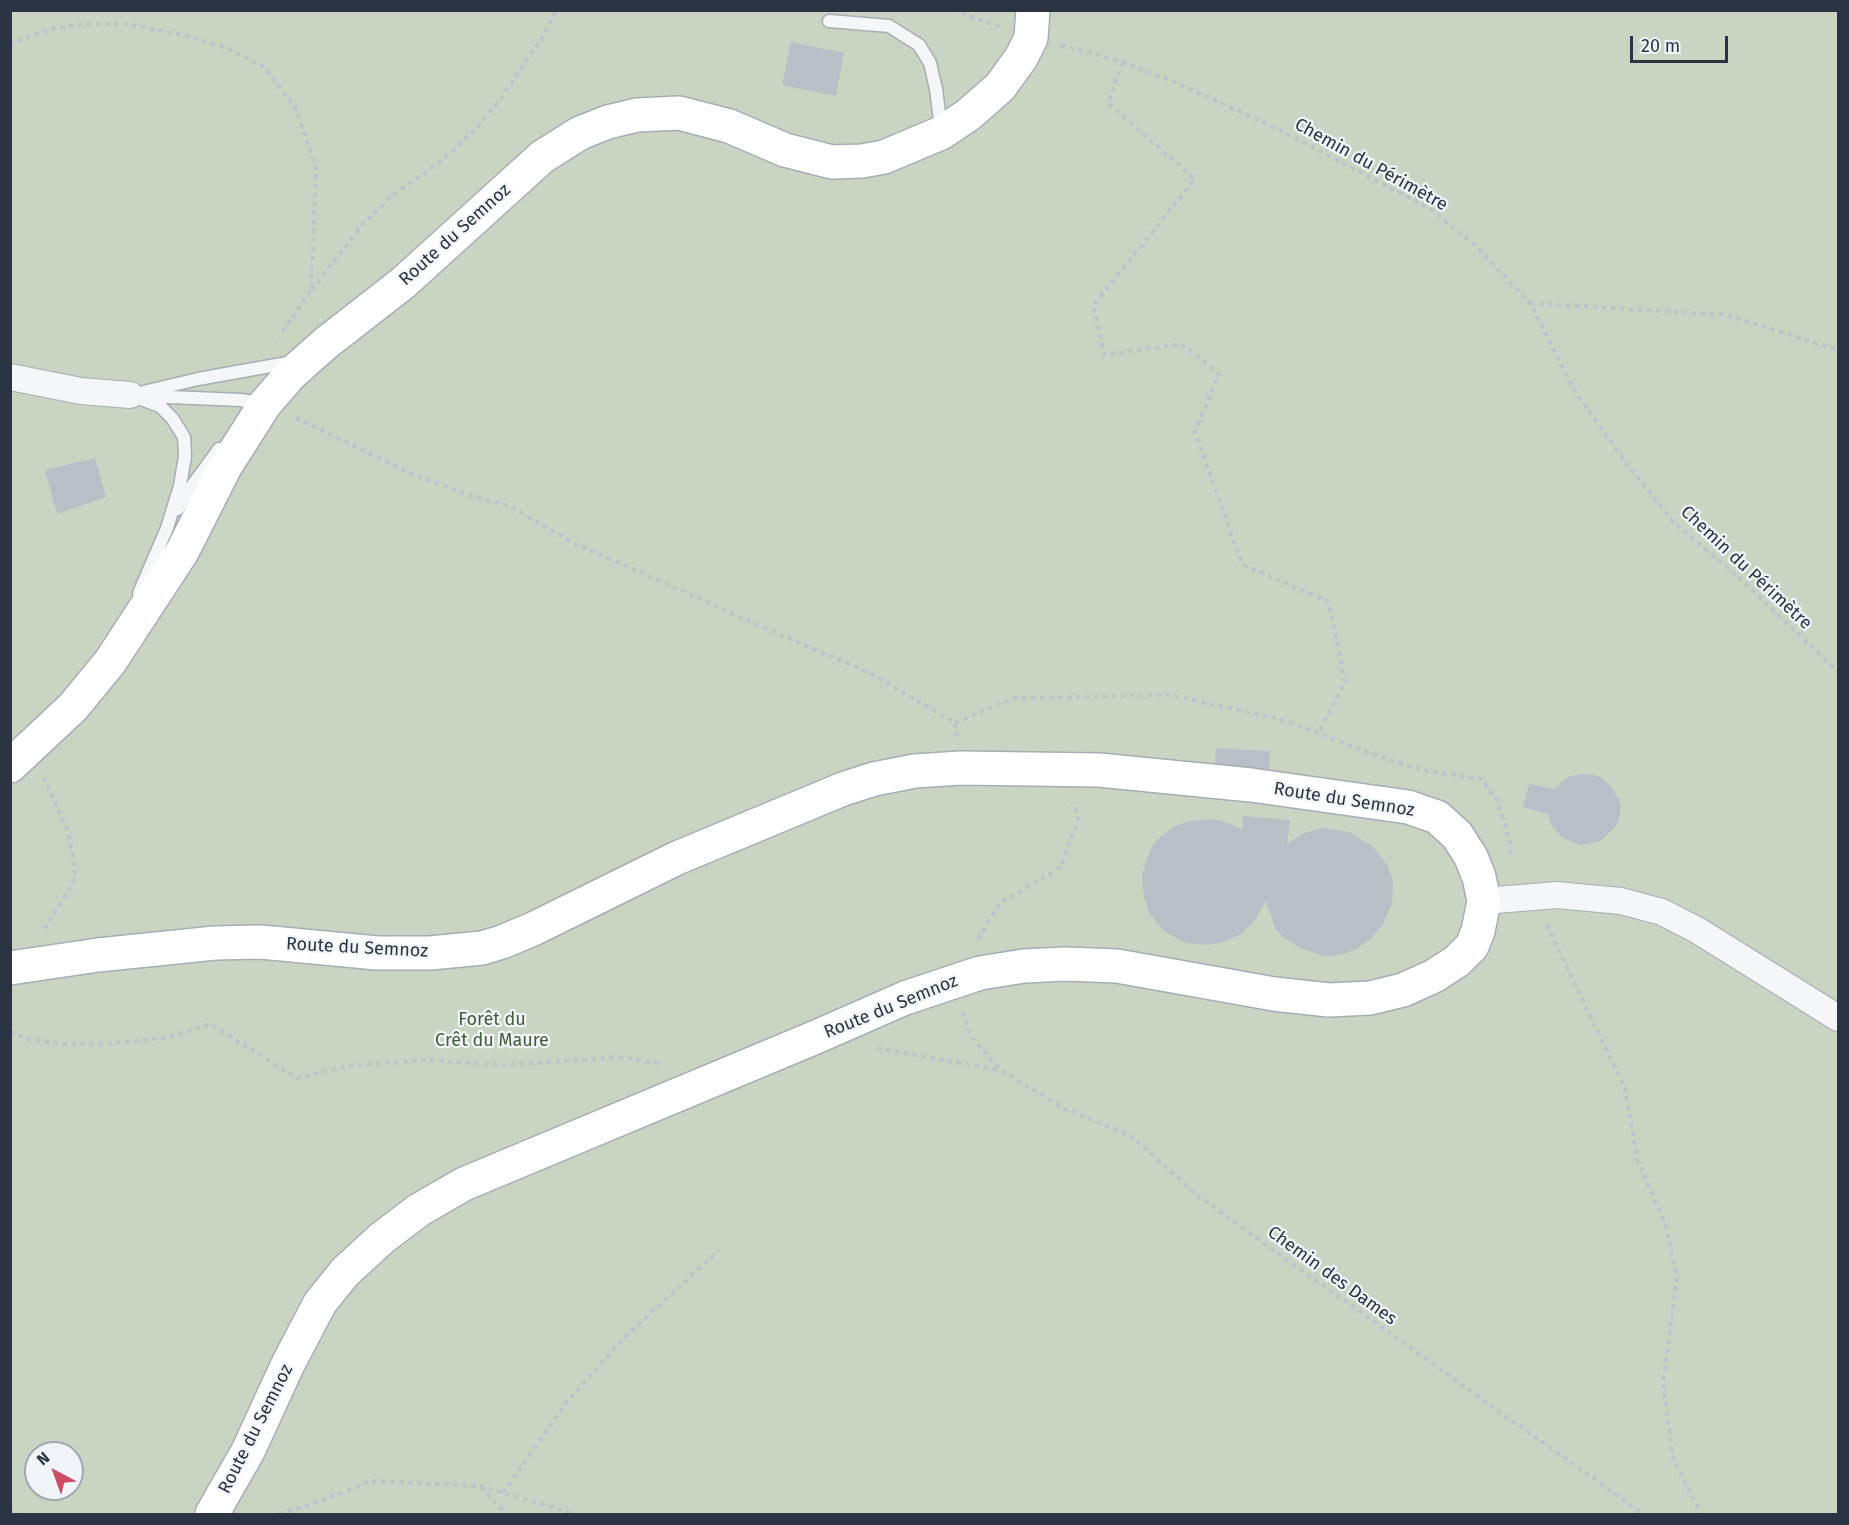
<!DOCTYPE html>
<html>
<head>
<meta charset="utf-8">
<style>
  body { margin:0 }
  #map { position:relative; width:1849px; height:1525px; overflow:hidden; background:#e2e6ea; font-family:"Fira Sans",sans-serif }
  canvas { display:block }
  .frame { position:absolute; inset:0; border:12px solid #2a3442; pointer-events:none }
  .north { position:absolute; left:24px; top:1441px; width:60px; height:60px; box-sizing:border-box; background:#f2f5f8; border:2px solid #a2a8af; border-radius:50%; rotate:319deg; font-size:16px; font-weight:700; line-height:24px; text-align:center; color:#2a3442 }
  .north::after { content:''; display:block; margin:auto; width:21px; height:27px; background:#cc4b66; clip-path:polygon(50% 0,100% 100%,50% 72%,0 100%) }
  .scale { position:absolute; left:1630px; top:36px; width:98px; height:27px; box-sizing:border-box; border:3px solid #2a3442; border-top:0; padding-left:8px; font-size:18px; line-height:21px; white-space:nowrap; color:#2a3442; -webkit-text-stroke:4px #f2f5f8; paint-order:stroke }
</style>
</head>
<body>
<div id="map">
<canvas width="1849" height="1525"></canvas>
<div class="frame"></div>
<div class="north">N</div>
<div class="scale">20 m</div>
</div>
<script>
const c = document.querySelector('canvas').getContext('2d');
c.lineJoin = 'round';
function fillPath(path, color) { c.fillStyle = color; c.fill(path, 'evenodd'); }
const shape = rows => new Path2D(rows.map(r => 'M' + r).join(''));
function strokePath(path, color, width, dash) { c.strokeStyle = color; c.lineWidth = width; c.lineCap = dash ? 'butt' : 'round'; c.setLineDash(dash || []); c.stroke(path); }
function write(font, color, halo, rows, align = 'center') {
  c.font = font + ' "Fira Sans",sans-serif'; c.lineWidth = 4.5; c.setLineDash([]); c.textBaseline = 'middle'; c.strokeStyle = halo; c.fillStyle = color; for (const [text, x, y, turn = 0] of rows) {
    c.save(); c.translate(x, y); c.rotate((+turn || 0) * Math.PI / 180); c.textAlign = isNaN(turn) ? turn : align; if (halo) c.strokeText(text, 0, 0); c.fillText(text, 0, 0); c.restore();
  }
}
fillPath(shape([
  [10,11,1838,11,1838,1514,11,1514],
  [36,1453,72,1453,72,1489,36,1489]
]), '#c9d4c3');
fillPath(shape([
  [791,42,844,53,836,96,782,85],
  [95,458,106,497,57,514,45,470],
  [1216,748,1270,751,1269,771,1215,768],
  [1582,774,1596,775,1604,780,1612,788,1621,805,1620,816,1616,826,1609,833,1600,841,1581,845,1563,838,1551,825,1548,814,1523,807,1529,784,1554,789,1563,781,1571,776],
  [1243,816,1290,820,1287,844,1304,833,1323,828,1349,832,1372,846,1388,866,1393,880,1392,903,1383,924,1370,939,1355,950,1340,955,1325,956,1302,949,1283,937,1276,929,1266,901,1254,921,1241,934,1223,942,1208,945,1185,943,1164,931,1149,913,1144,897,1142,874,1151,848,1157,840,1175,826,1187,822,1207,819,1219,820,1231,824,1242,830]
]), '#b9bfc7');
const service = shape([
  [829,21,889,26,919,45,930,63,936,89,941,129],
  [130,395,160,406,172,418,184,437,185,456,180,486,167,528,139,593],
  [131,395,198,379,293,362],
  [146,396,241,400,263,404],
  [178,509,192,486,219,449]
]);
const minor = shape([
  [10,377,81,391,130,395],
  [1484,901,1557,895,1621,901,1662,912,1697,930,1838,1018]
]);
const secondary = shape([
  [10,766,73,707,110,662,182,552,225,467,265,404,291,374,326,343,403,283,542,157,580,133,608,122,637,115,679,113,729,126,785,150,832,162,862,161,884,157,941,133,968,115,1000,87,1021,58,1031,38,1033,10],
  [10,968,98,955,215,943,261,942,377,953,430,953,482,948,502,942,533,929,677,858,843,789,874,779,915,771,961,768,1099,770,1251,785,1408,807,1437,817,1457,835,1471,857,1479,877,1484,901,1478,931,1472,946,1457,961,1434,976,1403,990,1370,998,1329,1000,1274,994,1117,966,1065,964,1024,966,980,973,905,998,816,1037,464,1184,419,1210,382,1238,345,1272,320,1303,288,1364,248,1451,212,1514]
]);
strokePath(service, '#a7adb4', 15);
strokePath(minor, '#a7adb4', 28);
strokePath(secondary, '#a7adb4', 36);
strokePath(shape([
  [953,10,1000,27],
  [1061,45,1123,62,1189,88,1277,129,1431,209,1475,245,1530,303,1576,393,1626,463,1675,524,1743,581,1838,672],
  [10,46,20,40,51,29,85,24,128,24,186,36,231,50,266,69,296,109,316,168,311,290,279,337],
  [1123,62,1108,103,1195,179,1093,306,1105,355,1181,344,1219,373,1195,432,1242,564,1329,602,1345,682,1318,733],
  [312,290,363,224,395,193,424,174,453,151,478,126,502,97,541,39,557,10],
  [1530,303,1726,315,1838,350],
  [296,418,412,474,472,496,510,506,573,543,643,573,764,628,870,673,955,723,957,737],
  [955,723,1014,698,1169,695,1280,719,1386,759,1426,771,1481,779,1498,801,1511,847,1508,858],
  [44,777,69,834,76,877,45,929],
  [1547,925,1625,1089,1638,1161,1665,1223,1677,1278,1663,1383,1673,1458,1701,1514],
  [978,939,1000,903,1061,867,1079,816,1072,803],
  [963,1012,971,1037,1001,1070,1065,1109,1131,1136,1202,1199,1643,1514],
  [10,1032,28,1039,64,1044,111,1043,166,1038,210,1024,297,1078,347,1066,428,1060,503,1065,622,1057,662,1064],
  [877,1048,1000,1070],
  [481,1487,506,1514],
  [503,1493,566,1403,625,1337,719,1250],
  [10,1508,19,1514],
  [279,1514,310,1505,371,1481,481,1486,575,1514]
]), '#c0c4c9', 4, [4.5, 4.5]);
strokePath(service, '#f5f6f8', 12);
strokePath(minor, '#f5f6f8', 26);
strokePath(secondary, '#fff', 33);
write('18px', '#2a3442', '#f2f5f8', [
  ["Chemin du Périmètre",1371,165,29],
  ["Route du Semnoz",455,235,-42],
  ["Chemin du Périmètre",1746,568,43],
  ["Route du Semnoz",1344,800,9],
  ["Route du Semnoz",357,948,3],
  ["Route du Semnoz",891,1007,-22],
  ["Chemin des Dames",1332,1276,36],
  ["Route du Semnoz",256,1429,-63]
]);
write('18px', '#415d38', '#f2f5f8', [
  ["Forêt du",492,1020],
  ["Crêt du Maure",492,1041]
]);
</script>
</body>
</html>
